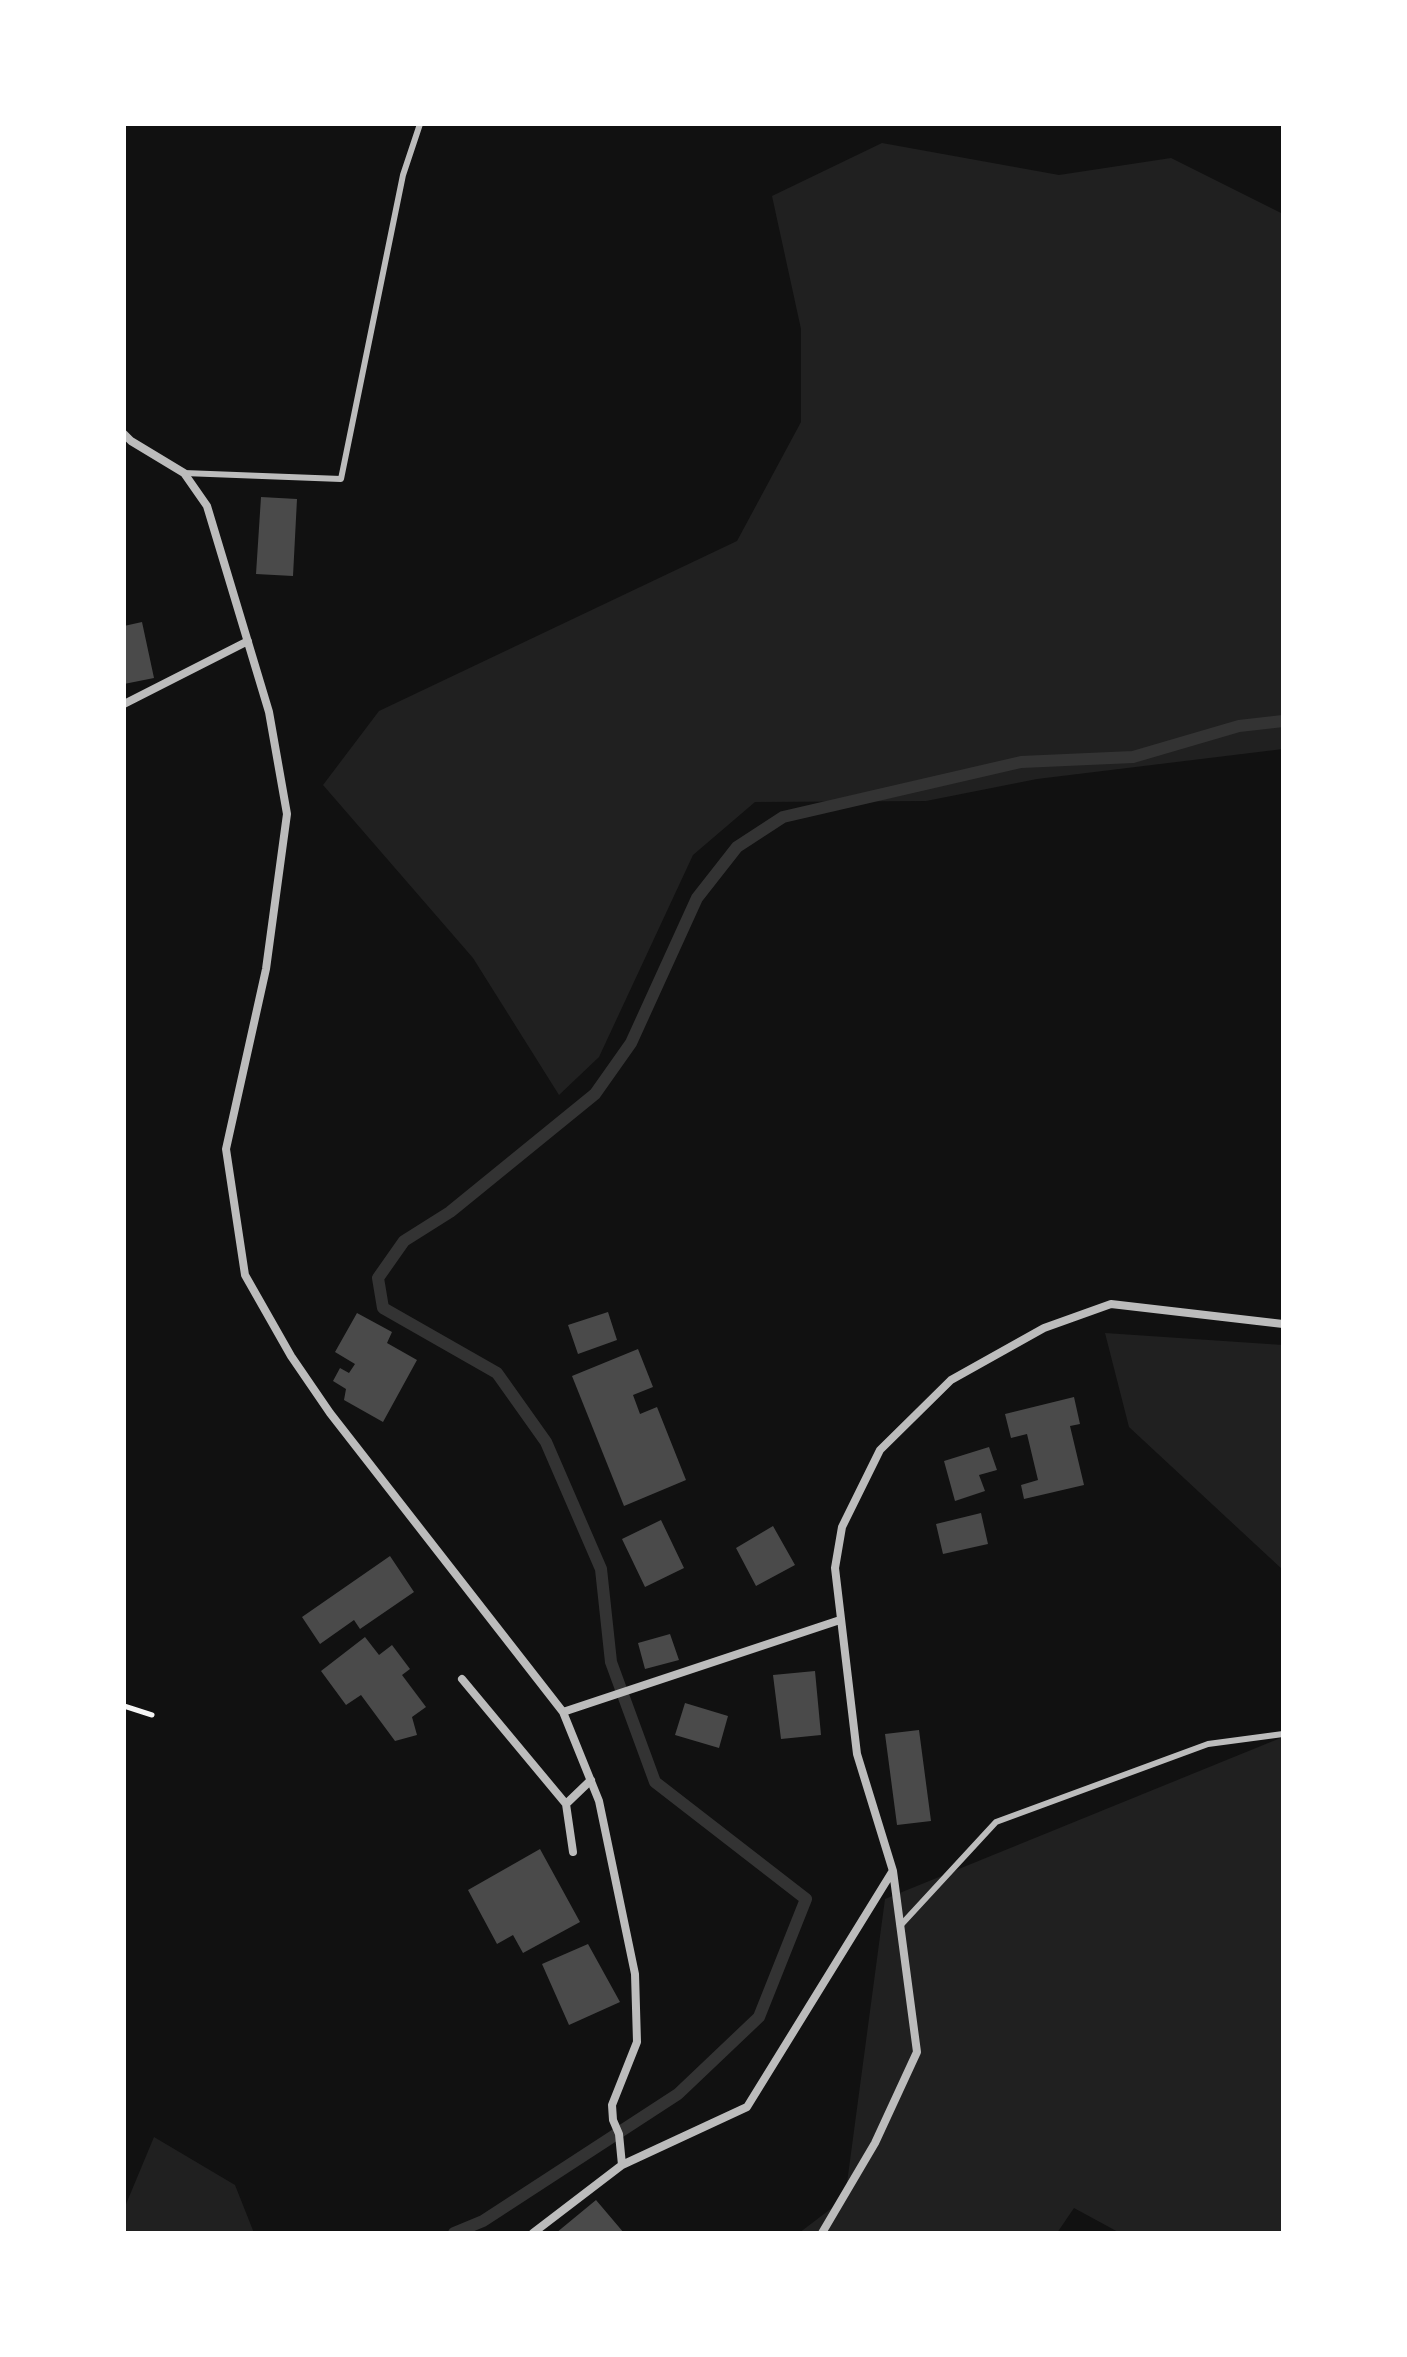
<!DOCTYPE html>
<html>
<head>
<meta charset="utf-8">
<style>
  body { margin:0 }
  #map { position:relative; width:1407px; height:2357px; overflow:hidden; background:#111; font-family:Roboto,sans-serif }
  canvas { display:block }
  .frame { position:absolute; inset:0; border:126px solid #fff; pointer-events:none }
</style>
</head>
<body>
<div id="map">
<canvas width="1407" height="2357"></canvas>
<div class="frame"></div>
</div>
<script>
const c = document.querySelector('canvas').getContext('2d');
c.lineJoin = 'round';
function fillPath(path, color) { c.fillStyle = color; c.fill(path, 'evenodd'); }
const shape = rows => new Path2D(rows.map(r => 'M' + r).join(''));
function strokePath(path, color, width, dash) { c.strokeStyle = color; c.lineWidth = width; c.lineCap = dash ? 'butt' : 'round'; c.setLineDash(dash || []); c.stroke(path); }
fillPath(shape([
  [882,143,1059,175,1171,158,1283,214,1283,749,1037,779,926,801,755,802,693,855,599,1057,559,1095,473,958,323,785,379,711,737,541,801,422,801,329,772,196],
  [1105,1333,1283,1345,1283,1570,1129,1427],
  [1283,1737,1283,2233,1120,2233,1074,2208,1057,2233,799,2233,845,2198,885,1899],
  [154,2137,235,2185,254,2233,124,2233,124,2209]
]), '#202020');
strokePath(shape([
  [454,2233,483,2221,678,2094,759,2017,806,1899,655,1782,611,1662,601,1569,546,1442,497,1373,383,1308,378,1278,404,1241,450,1212,595,1094,631,1043,697,898,737,847,783,817,1021,762,1133,757,1239,726,1283,721]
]), '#333', 12);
fillPath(shape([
  [261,497,297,499,293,576,256,574],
  [142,622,154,678,124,684,124,626],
  [608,1312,617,1340,578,1354,568,1325],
  [357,1313,392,1332,387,1343,417,1360,383,1422,344,1400,346,1389,333,1381,340,1368,349,1373,355,1364,335,1352],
  [638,1349,653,1387,633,1395,640,1414,657,1407,686,1480,624,1506,572,1376],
  [1074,1397,1080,1424,1070,1426,1084,1485,1024,1499,1021,1485,1038,1480,1027,1434,1011,1438,1005,1414],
  [989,1447,997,1470,979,1475,985,1491,955,1501,944,1461],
  [981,1513,988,1544,943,1554,936,1524],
  [661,1520,684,1568,645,1587,622,1539],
  [773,1526,795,1565,756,1586,736,1548],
  [390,1556,414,1592,360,1629,354,1620,320,1644,302,1617],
  [670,1634,679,1660,645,1669,638,1643],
  [365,1637,379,1655,392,1645,410,1669,402,1675,426,1707,412,1717,417,1735,395,1741,361,1695,346,1705,321,1671],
  [815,1671,821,1735,781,1739,773,1675],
  [685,1703,728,1716,719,1748,675,1735],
  [919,1730,931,1821,897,1825,885,1734],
  [540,1849,580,1922,523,1953,513,1935,497,1944,468,1890],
  [588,1944,620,2002,569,2025,542,1964],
  [596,2200,624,2233,556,2233]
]), '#4a4a4a');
strokePath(shape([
  [124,1706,152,1715]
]), '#f5f5f5', 5);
strokePath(shape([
  [184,473,341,479,403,175,420,124],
  [900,1926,996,1822,1208,1744,1283,1734]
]), '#bcbcbc', 6);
strokePath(shape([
  [124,434,131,441,184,473,207,506,269,712,287,814,266,969,226,1149,245,1275,291,1356,330,1413,563,1712,599,1801,635,1974,637,2042,612,2105,613,2120,619,2134,622,2165],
  [124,704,248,641],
  [462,1679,566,1804,591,1780],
  [563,1712,840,1620],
  [566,1804,573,1852],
  [533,2233,622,2165,747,2107,892,1872],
  [822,2233,875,2143,917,2052,893,1871,857,1754,835,1568,842,1527,880,1450,951,1380,1044,1328,1111,1304,1283,1324]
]), '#bcbcbc', 8);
</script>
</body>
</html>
